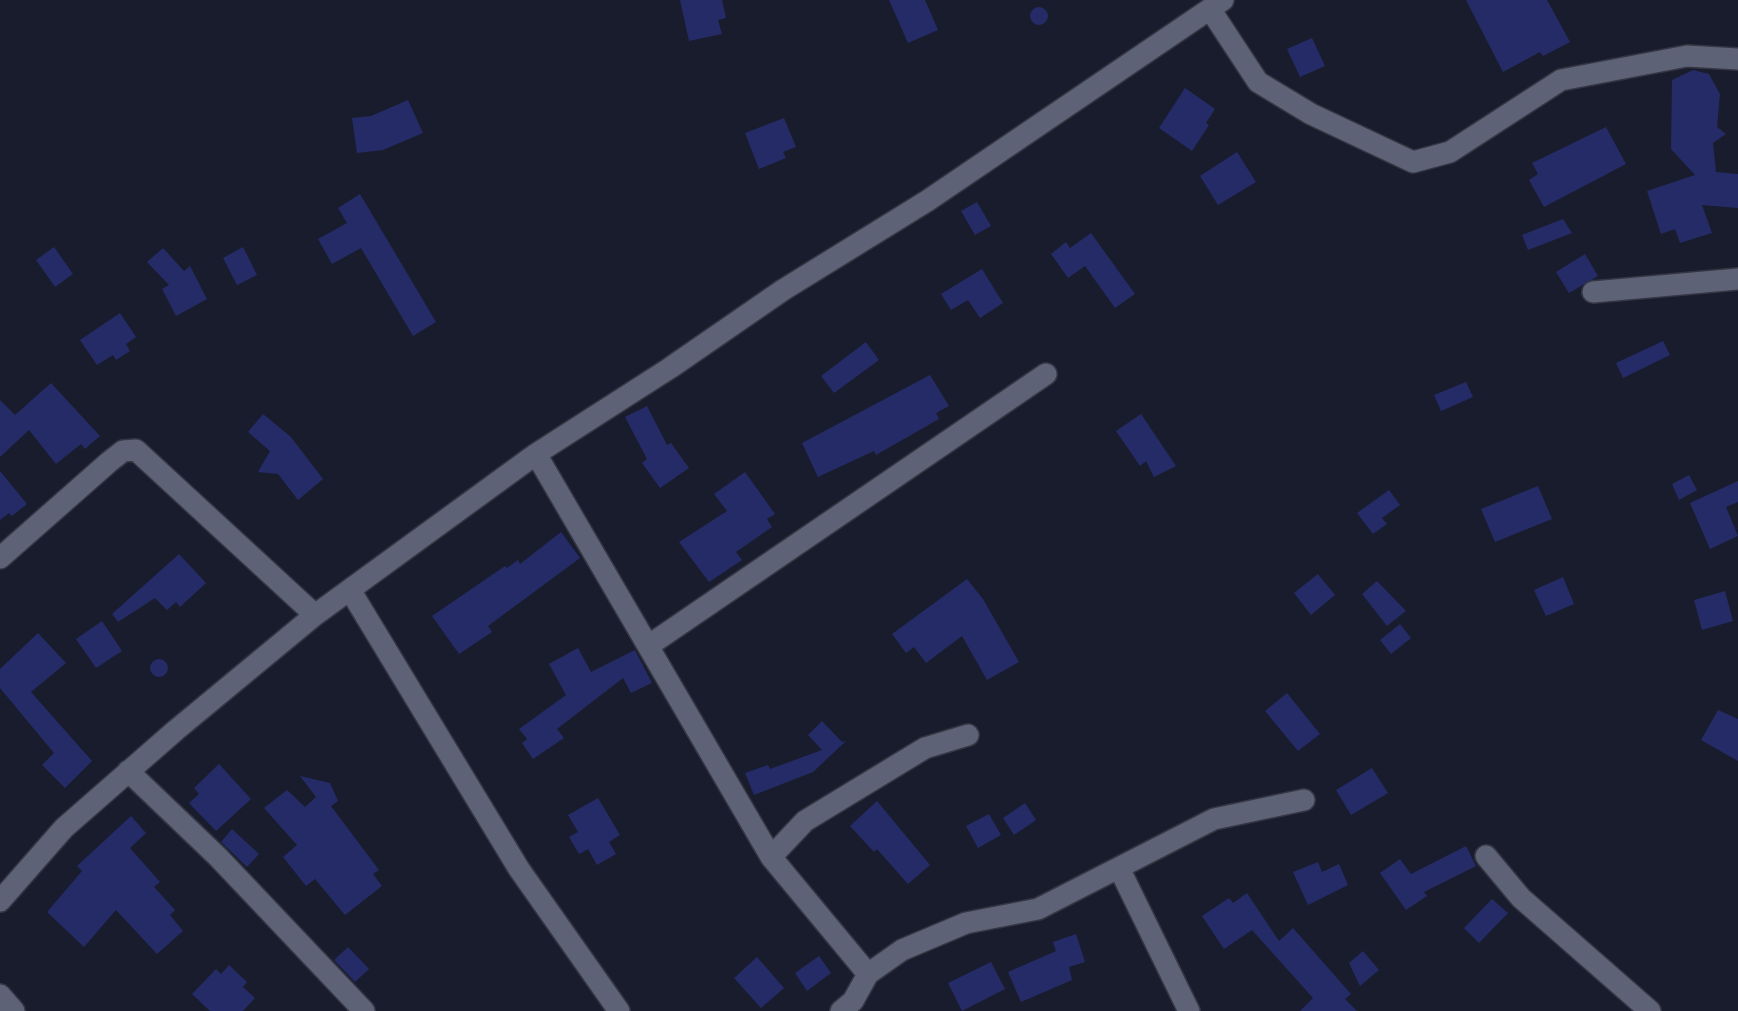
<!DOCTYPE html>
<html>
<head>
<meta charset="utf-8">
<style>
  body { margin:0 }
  canvas { display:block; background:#181c2c }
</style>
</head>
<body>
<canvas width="1738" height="1011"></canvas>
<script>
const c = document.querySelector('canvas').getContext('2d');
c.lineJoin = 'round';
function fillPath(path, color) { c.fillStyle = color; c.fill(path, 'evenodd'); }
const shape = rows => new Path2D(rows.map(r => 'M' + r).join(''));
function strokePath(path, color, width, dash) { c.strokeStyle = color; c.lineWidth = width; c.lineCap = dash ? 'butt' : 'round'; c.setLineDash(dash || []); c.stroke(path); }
fillPath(shape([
  [680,0,722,0,726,18,718,20,722,34,689,41],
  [889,0,925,0,938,30,908,43],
  [1466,0,1547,0,1570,42,1543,56,1540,52,1503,72],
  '1030 16a9 9 0 1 1 18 0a9 9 0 1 1-18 0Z',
  [1312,38,1325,66,1300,77,1287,49],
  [1693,70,1709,74,1720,94,1717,127,1726,134,1713,143,1716,172,1738,174,1738,208,1702,205,1712,233,1680,243,1675,229,1661,234,1647,191,1695,175,1671,149,1672,80],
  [1185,88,1215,109,1206,123,1209,125,1192,151,1159,128],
  [408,100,423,133,383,150,357,153,352,118,371,116],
  [784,118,796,147,783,152,786,158,759,169,745,133],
  [1606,127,1626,164,1544,207,1529,180,1538,174,1532,163],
  [1237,152,1256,182,1218,205,1200,176],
  [360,194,436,322,413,336,361,248,332,264,318,239,347,223,338,208],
  [977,202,991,226,975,235,961,211],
  [1563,219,1572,233,1528,250,1522,235],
  [1091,233,1135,294,1115,308,1085,266,1068,278,1051,254,1066,242,1070,248],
  [54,247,73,274,55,287,36,260],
  [243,247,257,275,237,285,223,258],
  [163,248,184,271,190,266,207,299,176,316,162,289,169,285,147,262],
  [1585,254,1598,276,1569,293,1556,272],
  [982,269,1003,303,980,318,968,300,951,310,941,294],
  [120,313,136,337,126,344,130,351,116,360,113,355,97,365,80,340],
  [1663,341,1670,355,1623,378,1616,363],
  [866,342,879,360,834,393,821,376],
  [930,375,949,406,936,413,939,419,876,455,874,451,818,477,802,443],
  [1466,382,1473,397,1441,411,1434,395],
  [51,383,100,436,85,449,81,444,56,464,29,430,0,457,0,400,15,415],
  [647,406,667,445,671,443,689,468,660,488,642,463,647,459,625,417],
  [263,414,291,437,323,479,298,500,278,474,258,472,270,451,248,432],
  [1141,414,1176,466,1154,477,1146,461,1140,466,1116,431],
  [0,471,27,504,12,516,9,513,0,520],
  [745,472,775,514,767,519,772,527,736,552,742,560,709,582,679,542,727,511,714,494],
  [1689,475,1697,490,1679,500,1672,484],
  [1738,481,1738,502,1726,507,1738,536,1710,549,1690,503],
  [1538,486,1552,519,1495,542,1481,509],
  [1389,490,1400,505,1382,518,1387,524,1373,534,1357,513],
  [561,532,580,558,488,626,492,632,459,654,432,616,505,566,507,568,518,560,520,564],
  [179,554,206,583,180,607,176,602,167,610,155,598,118,622,112,614],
  [1318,574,1335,595,1311,615,1294,593],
  [1563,577,1574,604,1546,616,1534,590],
  [967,579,983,599,1019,662,987,680,962,636,926,663,914,647,906,653,892,634],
  [1377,581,1406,611,1387,626,1362,594],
  [1725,591,1733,621,1702,630,1694,600],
  [102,621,122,651,96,668,76,639],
  [1400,624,1411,638,1391,654,1380,640],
  [38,633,66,663,31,692,92,761,65,788,42,765,54,753,0,688,0,669],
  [578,648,591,672,635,650,652,683,631,693,623,678,557,729,564,738,533,759,522,743,527,739,519,729,566,695,549,664],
  '150 668a9 9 0 1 1 18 0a9 9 0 1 1-18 0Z',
  [1287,693,1320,734,1298,751,1265,711],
  [1718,710,1738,719,1738,761,1701,740],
  [822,721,842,742,846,741,813,772,754,795,745,773,768,765,770,769,822,750,808,735],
  [219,764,251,799,216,831,189,803,199,794,194,788],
  [1372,768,1388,793,1351,815,1336,790],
  [300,776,330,783,338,801,331,806,379,870,373,874,382,886,345,915,315,879,306,886,283,857,297,845,264,808,287,790,305,807,316,797],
  [598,798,620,835,609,842,616,854,597,865,588,849,579,854,569,837,578,832,568,815],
  [877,801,930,865,908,884,877,849,874,852,850,826],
  [1025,803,1036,820,1014,835,1003,818],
  [989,814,1001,835,978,848,966,826],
  [131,816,146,833,130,848,160,882,154,887,175,910,170,915,183,931,157,954,116,910,84,947,47,912,82,871,77,866],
  [232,829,259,854,247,867,221,842],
  [1466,846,1476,866,1424,892,1427,896,1406,910,1380,873,1400,859,1411,874],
  [1318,862,1322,872,1339,864,1348,885,1308,905,1293,872],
  [1247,893,1279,941,1293,928,1351,994,1345,999,1357,1011,1300,1011,1313,998,1252,930,1224,949,1202,916,1229,898,1233,903],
  [1492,899,1508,913,1479,943,1464,928],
  [1076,934,1085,962,1069,967,1072,980,1021,1002,1008,972,1056,951,1053,942],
  [348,947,369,969,355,982,334,960],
  [1363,951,1379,970,1360,986,1349,963],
  [819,956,831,973,807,991,795,973],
  [757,957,784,988,761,1008,734,978],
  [991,962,1005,989,962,1011,948,983],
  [229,965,247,982,243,987,255,998,243,1011,210,1011,192,994,216,969,221,974]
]), '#242b67');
const street = shape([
  [1210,9,1258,82,1311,114,1413,162,1450,152,1561,80,1687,56,1738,59],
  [1593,292,1738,279],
  [536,454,771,857,868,974],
  [0,558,109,462,123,451,136,450,315,615],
  [350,590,519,869,619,1011],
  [648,646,1046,374],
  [128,771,218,857,364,1011],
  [1486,856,1521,898,1650,1011],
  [771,857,805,821,925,748,968,735],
  [1119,868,1189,1011],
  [0,901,64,828,176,730,315,615,536,454,670,368,783,290,927,201,1223,0],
  [0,995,14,1011],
  [841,1011,853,1001,868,974,902,950,966,923,1038,909,1214,819,1304,800]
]);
strokePath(street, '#343643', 24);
strokePath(street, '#5d6276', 21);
</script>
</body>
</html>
